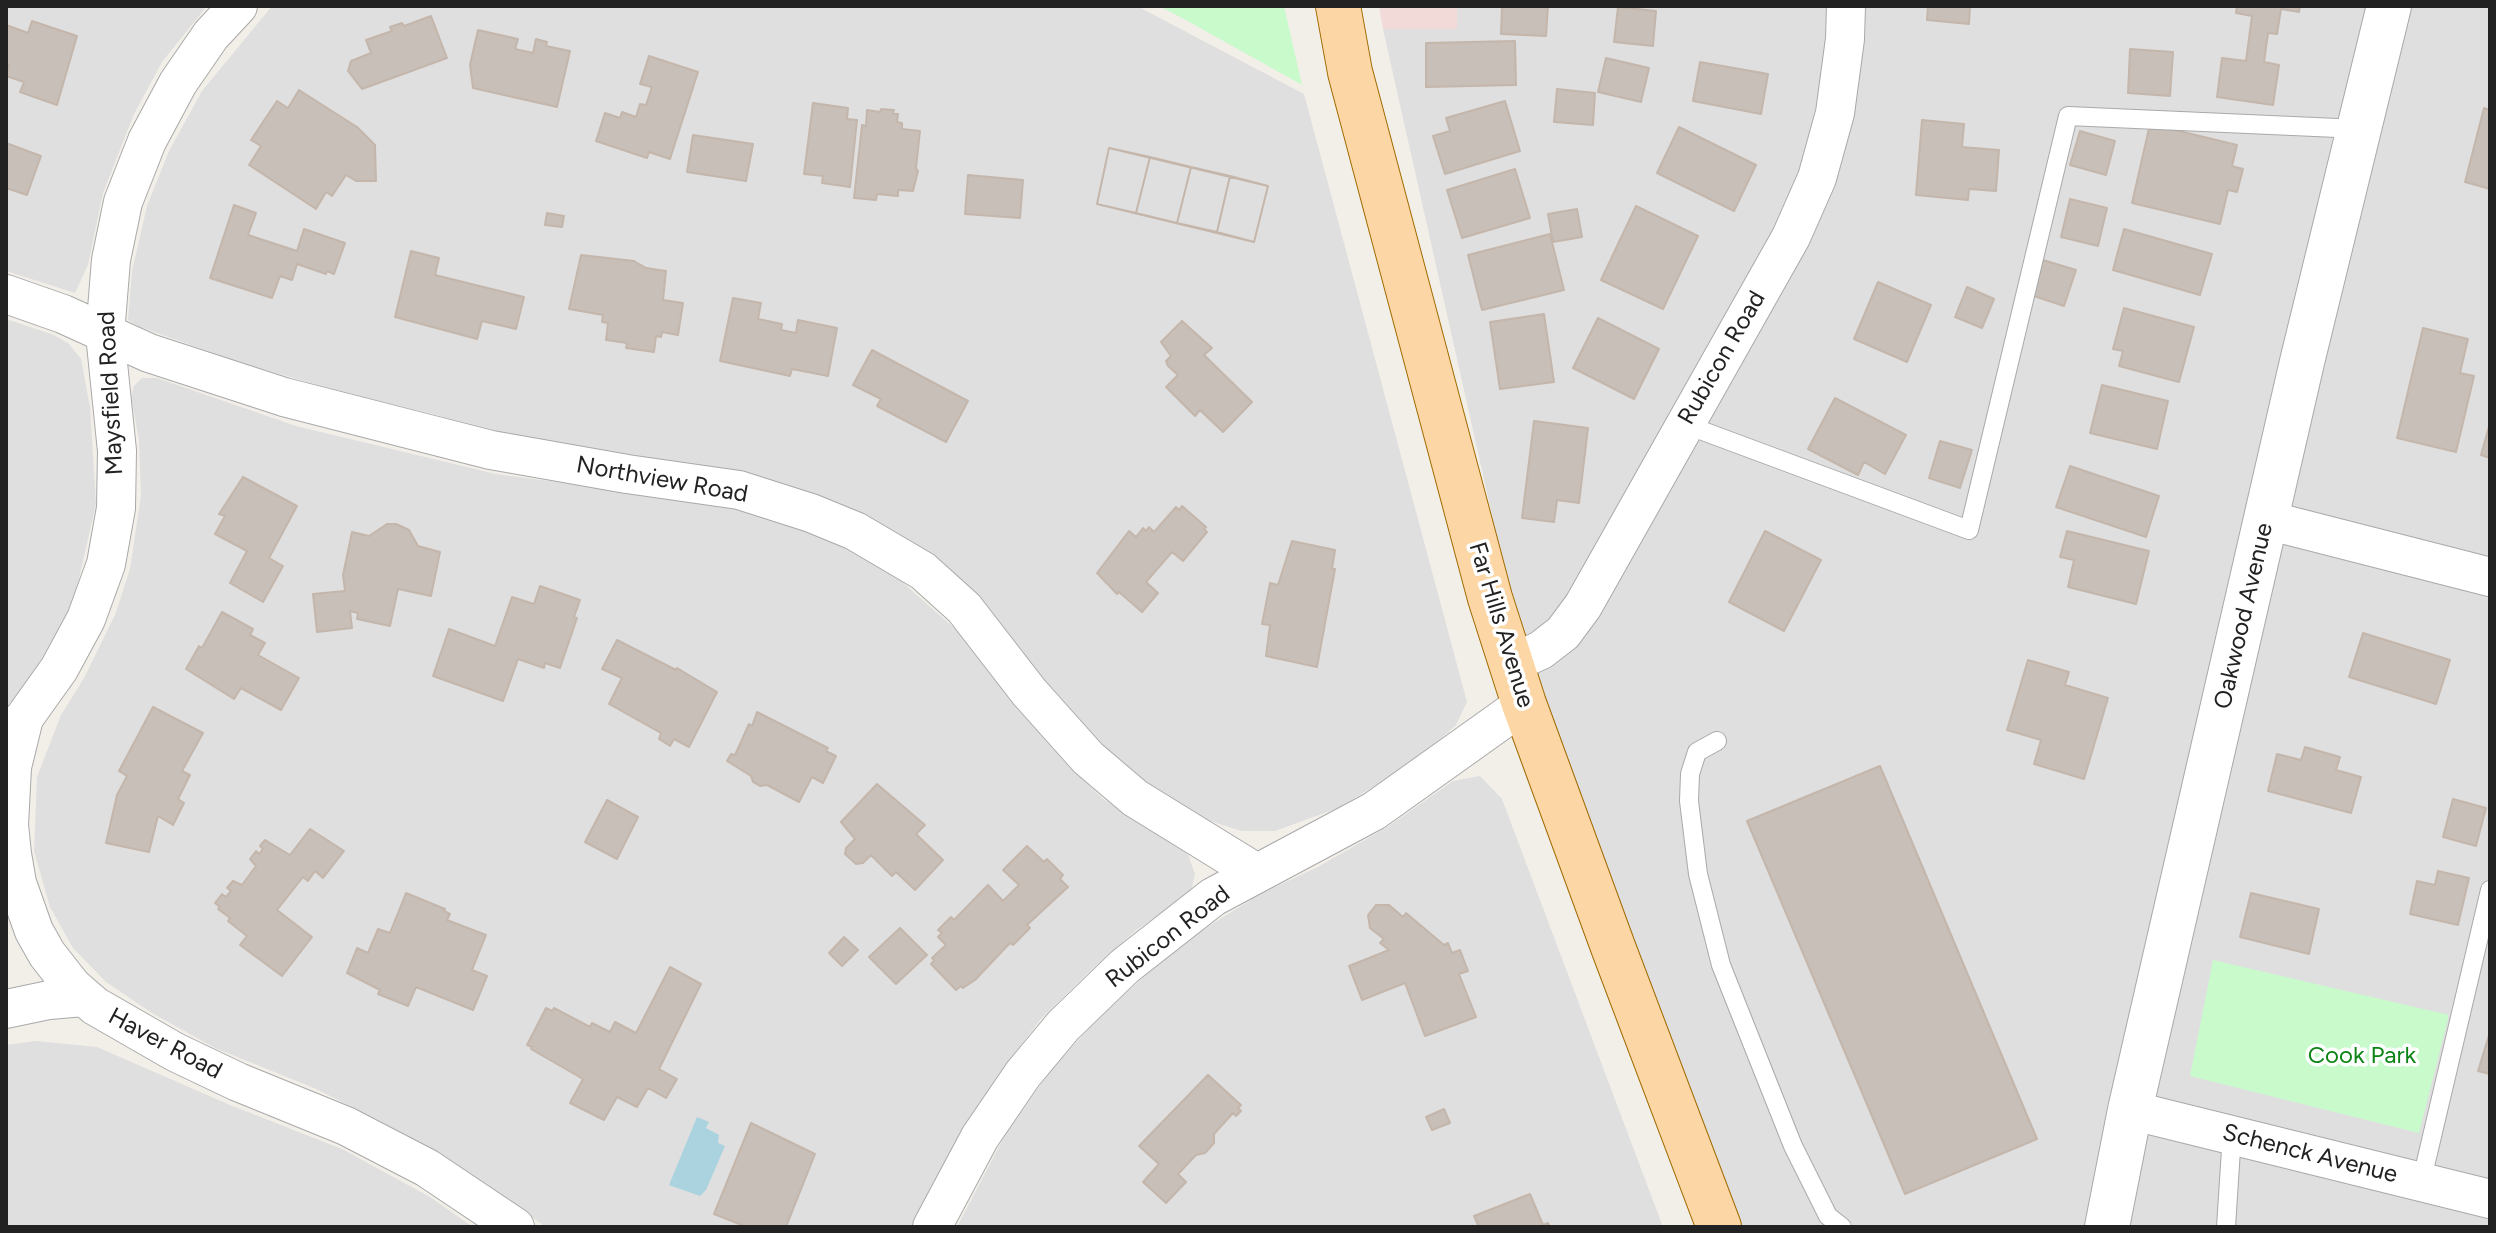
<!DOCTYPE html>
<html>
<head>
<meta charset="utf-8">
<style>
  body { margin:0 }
  #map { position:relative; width:2496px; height:1233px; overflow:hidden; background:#f2efe9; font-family:Figtree,sans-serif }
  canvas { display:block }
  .frame { position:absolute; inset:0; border:8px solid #222; pointer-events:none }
</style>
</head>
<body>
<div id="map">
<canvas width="2496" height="1233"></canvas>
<div class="frame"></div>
</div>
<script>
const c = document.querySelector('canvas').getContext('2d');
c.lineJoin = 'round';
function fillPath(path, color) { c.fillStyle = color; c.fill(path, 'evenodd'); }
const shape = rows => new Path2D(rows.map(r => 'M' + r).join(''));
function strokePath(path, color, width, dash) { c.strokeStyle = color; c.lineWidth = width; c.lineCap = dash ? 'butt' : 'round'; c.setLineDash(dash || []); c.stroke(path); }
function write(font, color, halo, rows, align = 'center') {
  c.font = font + ' Figtree,sans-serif'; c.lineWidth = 7; c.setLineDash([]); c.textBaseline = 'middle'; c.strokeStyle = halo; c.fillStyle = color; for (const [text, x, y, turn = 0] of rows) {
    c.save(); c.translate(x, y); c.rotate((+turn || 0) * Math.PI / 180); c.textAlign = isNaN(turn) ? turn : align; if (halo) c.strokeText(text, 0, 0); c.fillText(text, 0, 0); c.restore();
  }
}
fillPath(shape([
  [6,6,207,6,162,62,134,114,103,193,88,265,75,293,6,271],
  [272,6,1137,6,1304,94,1467,702,1456,725,1416,761,1338,808,1275,831,1241,831,1195,816,1117,764,1060,703,1008,633,976,597,628,457,501,434,433,414,348,394,239,362,140,327,128,320,132,271,147,206,169,151,202,91],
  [1457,6,2490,6,2490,1227,1742,1227,1527,671,1383,29,1456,29],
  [6,319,54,335,69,344,81,359,90,407,96,504,74,600,33,674,6,708],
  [142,378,157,378,296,426,496,474,738,506,846,546,901,581,962,635,1026,717,1063,760,1102,798,1188,854,1195,874,1191,892,1135,931,1088,973,1040,1020,996,1078,957,1141,913,1227,546,1227,437,1152,380,1121,314,1088,215,1048,152,1013,106,982,73,948,50,907,34,851,37,777,61,715,84,678,115,615,130,569,141,496,139,440,131,397,134,386],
  [1480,776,1502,799,1663,1227,957,1227,1004,1137,1051,1070,1099,1017,1156,966,1193,936,1260,894,1318,867,1389,826,1453,781],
  [36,1041,97,1047,230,1105,342,1149,430,1197,473,1227,6,1227,6,1045]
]), '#e0dfdf');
fillPath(shape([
  [1379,6,1457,6,1457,29,1383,29]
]), '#f2dad9');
fillPath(shape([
  [1159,6,1284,6,1302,85,1184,19],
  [2213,960,2449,1015,2419,1133,2190,1076]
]), '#c8facc');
fillPath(shape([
  [697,1117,709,1122,706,1128,719,1135,718,1143,725,1146,706,1190,700,1196,669,1185]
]), '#aad3df');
const building = shape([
  [1502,6,1548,6,1546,36,1501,34,1502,6],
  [1928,6,1970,6,1969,24,1927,20,1928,6],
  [2237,6,2300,6,2299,12,2281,9,2277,34,2268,33,2264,62,2279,65,2273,105,2217,97,2222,58,2246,61,2252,16,2236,13,2237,6],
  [1618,7,1656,11,1653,46,1614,42,1618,7],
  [431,16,447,58,362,89,348,71,351,61,371,53,366,40,392,31,390,27,402,23,404,26,431,16],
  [32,21,77,36,57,105,20,92,24,82,6,76,9,65,6,64,6,25,28,33,32,21],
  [478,30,518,39,515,49,533,53,536,39,547,42,546,46,570,51,557,107,473,88,470,65,478,30],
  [1515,41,1516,85,1426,87,1426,43,1515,41],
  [2130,49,2173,52,2170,96,2128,93,2130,49],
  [649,56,698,72,670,159,649,152,647,158,596,141,605,113,620,118,622,112,636,117,640,104,646,105,652,87,640,84,649,56],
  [1606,58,1649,68,1641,102,1598,92,1606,58],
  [1700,62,1768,74,1761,114,1693,101,1700,62],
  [1557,89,1595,93,1593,125,1554,122,1557,89],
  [299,90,357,127,375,145,376,181,356,181,346,175,332,196,326,192,316,209,249,165,261,146,251,140,277,101,288,108,299,90],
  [1505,101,1520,151,1445,174,1433,136,1450,131,1446,118,1505,101],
  [813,103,848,108,847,119,857,120,850,187,822,183,823,176,804,174,813,103],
  [2484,108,2490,110,2490,189,2465,182,2484,108],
  [881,109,894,110,893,114,898,114,897,122,902,123,902,129,920,131,916,168,918,171,913,191,898,190,898,196,877,194,876,200,854,198,862,125,866,126,867,110,880,112,881,109],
  [1922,120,1964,124,1962,147,1999,150,1996,191,1969,189,1968,200,1916,195,1922,120],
  [2150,124,2237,145,2232,166,2243,169,2237,192,2228,190,2220,224,2132,203,2150,124],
  [1679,127,1756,165,1734,211,1657,173,1679,127],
  [2080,131,2115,141,2106,175,2070,165,2080,131],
  [693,135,753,144,746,181,687,172,693,135],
  [6,143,41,156,27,195,6,188,6,143],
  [1109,148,1268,186,1254,242,1097,204,1109,148],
  [1109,148,1150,157,1136,213,1097,204,1109,148],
  [1150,157,1191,167,1177,223,1136,213,1150,157],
  [1191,167,1230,176,1217,232,1177,223,1191,167],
  [1515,169,1530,218,1462,238,1447,190,1515,169],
  [968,175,1023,180,1020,218,965,214,968,175],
  [1230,176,1268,186,1254,242,1217,232,1230,176],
  [2070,199,2107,208,2098,246,2061,237,2070,199],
  [234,205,256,213,248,235,297,251,304,229,345,243,334,274,327,271,326,274,297,264,292,280,280,276,272,298,210,278,234,205],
  [1636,206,1698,236,1663,309,1601,280,1636,206],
  [1577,209,1582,237,1553,242,1548,214,1577,209],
  [547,213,564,216,562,227,545,225,547,213],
  [2124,229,2212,254,2200,295,2113,270,2124,229],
  [1550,234,1564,290,1482,310,1468,255,1550,234],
  [411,251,439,258,435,275,524,297,516,329,482,321,477,339,395,317,411,251],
  [581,255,634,261,646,268,666,271,663,300,683,303,678,335,662,332,661,337,656,336,654,352,626,348,627,343,606,340,608,323,602,322,603,315,569,309,581,255],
  [2043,260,2076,270,2064,306,2031,295,2043,260],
  [1878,282,1931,305,1907,362,1854,339,1878,282],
  [1967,287,1994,299,1982,328,1955,317,1967,287],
  [733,298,761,303,758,319,782,324,781,330,796,333,798,320,837,328,828,376,792,369,790,376,720,361,733,298],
  [2124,308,2194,327,2179,382,2119,366,2123,351,2113,349,2124,308],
  [1544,314,1554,382,1500,389,1490,322,1544,314],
  [1598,318,1659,349,1634,399,1573,368,1598,318],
  [1182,321,1212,348,1204,355,1252,402,1223,432,1200,410,1195,416,1166,387,1178,375,1168,366,1166,361,1171,356,1161,342,1182,321],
  [2423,328,2468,339,2460,373,2474,376,2456,452,2397,438,2423,328],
  [872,350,968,401,946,442,877,406,881,399,853,385,872,350],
  [2102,385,2168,401,2157,449,2090,433,2102,385],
  [1835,398,1906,435,1885,474,1864,462,1858,475,1808,449,1835,398],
  [1534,421,1588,428,1579,503,1557,500,1554,522,1522,518,1534,421],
  [2490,423,2490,458,2481,455,2490,423],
  [1940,441,1972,450,1960,488,1929,478,1940,441],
  [2070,466,2159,496,2146,537,2056,507,2070,466],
  [243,477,297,506,269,558,283,566,263,602,230,583,247,551,215,534,225,516,219,514,243,477],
  [1182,506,1206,527,1204,529,1207,532,1183,561,1172,552,1146,582,1158,593,1142,612,1119,592,1117,594,1097,573,1129,531,1136,537,1143,528,1146,531,1149,527,1154,532,1176,507,1179,510,1182,506],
  [387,524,396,524,409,530,418,546,440,552,431,596,398,589,390,626,357,619,358,613,350,611,352,628,317,632,313,594,345,591,343,575,352,532,369,536,387,524],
  [1765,531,1821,560,1784,631,1729,602,1765,531],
  [2067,531,2149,551,2136,604,2068,587,2074,560,2060,557,2067,531],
  [1292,541,1335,550,1332,569,1335,569,1317,667,1266,656,1270,625,1262,624,1270,583,1278,585,1292,541],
  [540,586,580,600,574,617,577,618,560,668,545,663,544,668,518,659,503,701,433,676,449,629,495,646,512,597,534,604,540,586],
  [222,612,253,629,250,635,265,643,258,655,299,678,281,710,241,688,234,699,186,669,199,646,202,648,222,612],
  [2363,633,2450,660,2436,704,2349,677,2363,633],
  [617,640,676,670,677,668,717,692,689,747,674,739,670,746,659,739,661,733,609,704,622,678,602,669,617,640],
  [2028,660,2069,672,2065,685,2108,698,2084,779,2034,764,2041,740,2007,730,2028,660],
  [153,707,203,733,182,771,190,775,178,799,184,803,173,825,158,816,149,852,106,843,117,795,127,776,119,771,153,707],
  [757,712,828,748,826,751,836,756,823,783,812,777,799,802,767,785,760,786,753,782,751,776,727,761,731,754,735,755,749,724,752,726,757,712],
  [2305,747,2340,757,2336,770,2361,777,2351,813,2268,791,2277,754,2301,760,2305,747],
  [1880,766,2037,1139,1905,1194,1747,821,1880,766],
  [877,784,925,825,916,834,943,860,915,890,896,872,892,876,871,855,863,863,856,864,845,854,846,848,855,839,841,822,877,784],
  [2453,799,2486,808,2476,846,2443,837,2453,799],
  [607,800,638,817,617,859,585,842,607,800],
  [310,829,344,851,323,878,315,871,308,881,303,877,277,910,312,937,282,976,240,945,247,936,228,921,230,918,218,909,220,907,215,903,222,894,226,897,231,891,227,888,233,881,242,885,256,866,250,859,256,851,259,854,263,849,260,846,265,840,290,855,310,829],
  [1027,846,1044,862,1047,859,1063,875,1060,879,1068,887,1027,925,1030,928,1013,945,1010,943,975,980,963,988,961,986,956,990,931,964,934,960,932,958,946,945,938,937,942,933,938,930,951,917,954,920,988,885,1003,901,1019,885,1003,870,1027,846],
  [2438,871,2469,878,2458,925,2410,914,2417,881,2435,885,2438,871],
  [406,893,445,909,444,911,450,914,447,920,486,935,472,970,487,976,473,1010,416,987,408,1006,378,994,380,990,347,973,357,948,368,953,378,929,390,933,406,893],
  [2251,893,2319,909,2309,954,2240,937,2251,893],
  [1376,905,1389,905,1403,917,1406,913,1444,945,1448,943,1452,953,1460,950,1468,971,1459,974,1476,1017,1425,1036,1405,983,1362,1000,1349,966,1389,950,1380,943,1384,939,1370,928,1368,915,1376,905],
  [900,928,927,955,896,984,869,957,900,928],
  [844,937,858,950,842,966,829,953,844,937],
  [670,967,701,984,659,1069,677,1079,666,1098,648,1088,637,1107,617,1097,604,1120,570,1103,583,1079,531,1049,532,1047,527,1045,546,1008,552,1011,554,1008,590,1027,592,1023,610,1032,615,1022,636,1033,670,967],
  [2490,1032,2490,1074,2478,1071,2490,1032],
  [1208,1075,1241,1105,1238,1108,1241,1111,1236,1116,1233,1113,1214,1134,1214,1143,1205,1153,1196,1155,1178,1174,1186,1182,1166,1203,1143,1182,1159,1164,1139,1146,1208,1075],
  [1444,1109,1450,1123,1432,1130,1426,1117,1444,1109],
  [751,1123,815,1154,786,1227,747,1227,714,1214,751,1123],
  [1530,1194,1543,1225,1548,1223,1550,1227,1479,1227,1474,1216,1530,1194]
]);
fillPath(building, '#c7bfb8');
strokePath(building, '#c4b6ab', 2);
const service = shape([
  [1684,424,1969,530,2068,116,2360,129],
  [1717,741,1697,752,1690,774,1689,801,1698,874,1721,965,1793,1146,1828,1216,1842,1227],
  [2421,1183,2490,890],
  [2226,1227,2232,1134]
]);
const minor = shape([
  [6,294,63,314,149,353,284,397,491,450,627,474,739,490,811,513,855,531,923,571,964,608,1029,692,1088,758,1135,798,1255,872],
  [2267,520,2490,577],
  [1511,664,1541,650,1563,633,1583,606,1791,237,1817,178,1835,113,1845,39,1846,6],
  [24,718,12,767,9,825,12,854,17,883,34,931,47,954,72,986,95,1006,175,1052,238,1082,346,1126,427,1168,515,1227],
  [6,736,24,718,59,669,86,619,106,564,116,508,117,451,105,334,111,260,123,202,147,141,178,83,211,35,238,6],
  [6,1009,49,1000,84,997],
  [2130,1110,2490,1199],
  [932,1227,980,1137,1023,1074,1063,1026,1125,966,1213,897,1374,811,1524,704]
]);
const tertiary = shape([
  [2107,1227,2130,1110,2302,362,2389,6]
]);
const primary = shape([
  [1338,6,1350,72,1490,598,1524,704,1613,947,1719,1227]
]);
strokePath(service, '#a9a9a9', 20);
strokePath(minor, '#a9a9a9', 40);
strokePath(tertiary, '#a9a9a9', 46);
strokePath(primary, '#a06b00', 46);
strokePath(service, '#fff', 18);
strokePath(minor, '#fff', 38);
strokePath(tertiary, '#fff', 44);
strokePath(primary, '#fcd6a4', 44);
write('24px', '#222', '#fff', [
  ["Rubicon Road",1722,358,-60],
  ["Maysfield Road",111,393,-93],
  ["Northview Road",662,480,10],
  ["Oakwood Avenue",2244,616,-77],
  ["Far Hills Avenue",1501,625,73],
  ["Rubicon Road",1168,937,-38],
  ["Haver Road",165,1044,28],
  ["Schenck Avenue",2310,1154,14]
]);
write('24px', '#0c8416', '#fff', [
  ["Cook Park",2362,1056]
]);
</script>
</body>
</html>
